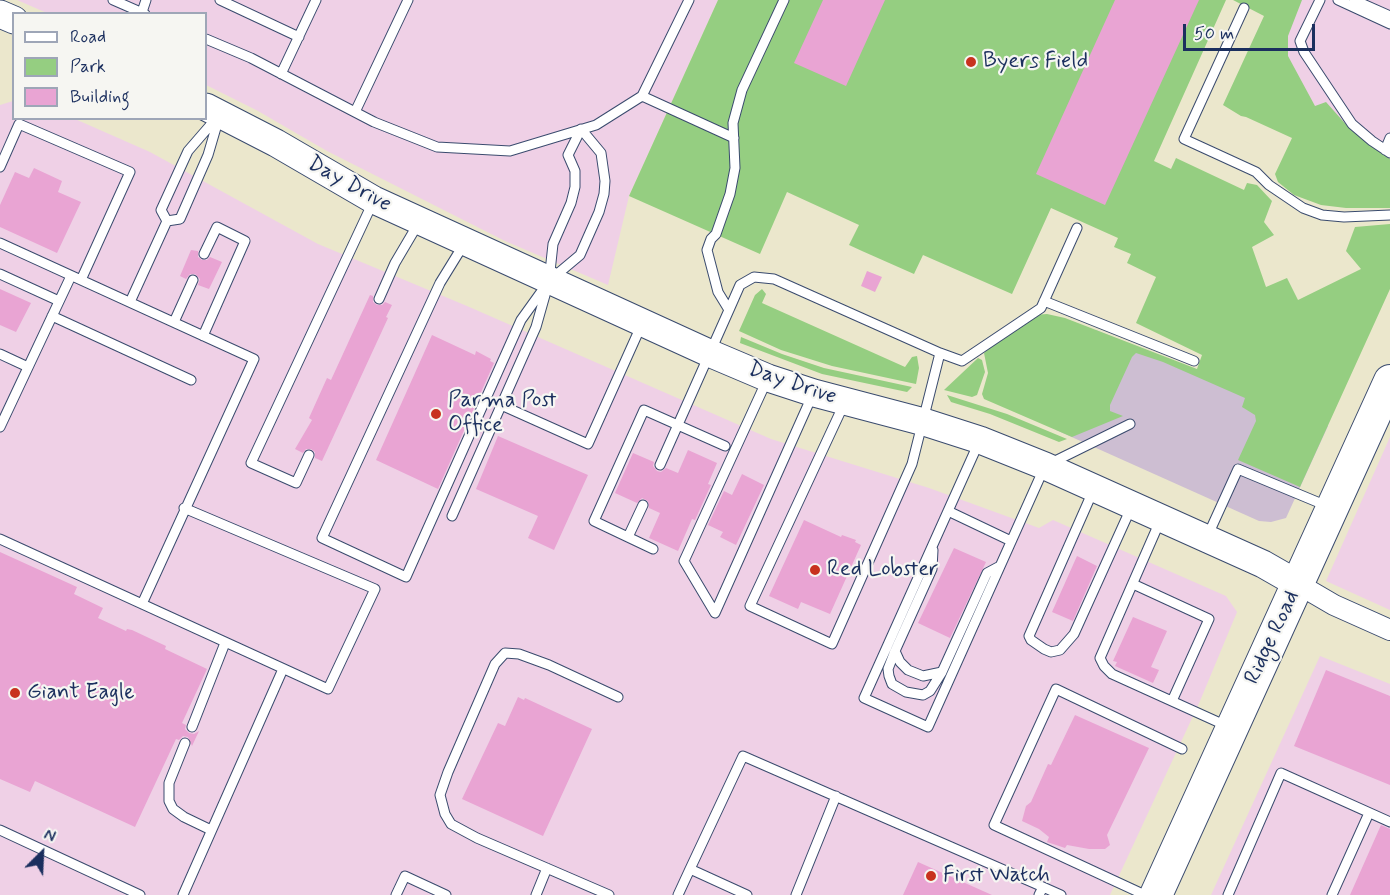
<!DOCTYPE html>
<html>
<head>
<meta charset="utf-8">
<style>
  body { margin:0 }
  #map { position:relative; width:1390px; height:895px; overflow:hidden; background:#ebe7cc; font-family:Mynerve,sans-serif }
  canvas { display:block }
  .legend { position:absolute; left:12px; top:12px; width:195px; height:108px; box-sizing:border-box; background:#f6f6f2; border:2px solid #9ea6b7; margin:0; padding:8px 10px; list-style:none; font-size:18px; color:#1b2f5e }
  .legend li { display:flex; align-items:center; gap:12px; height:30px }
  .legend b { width:30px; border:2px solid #9ea6b7 }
  .north { position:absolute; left:12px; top:823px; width:60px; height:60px; -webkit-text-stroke:4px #f6f6f2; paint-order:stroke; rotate:24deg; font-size:16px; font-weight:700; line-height:24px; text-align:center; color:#1b2f5e }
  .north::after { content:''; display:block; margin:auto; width:21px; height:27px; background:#1b2f5e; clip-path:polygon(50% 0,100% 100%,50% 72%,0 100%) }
  .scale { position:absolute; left:1183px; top:24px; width:132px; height:27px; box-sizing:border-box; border:3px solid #1b2f5e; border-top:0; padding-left:8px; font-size:18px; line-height:21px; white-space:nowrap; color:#1b2f5e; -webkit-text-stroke:4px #f6f6f2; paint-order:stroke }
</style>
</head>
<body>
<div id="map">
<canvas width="1390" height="895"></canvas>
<ul class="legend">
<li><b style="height:8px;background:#fff"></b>Road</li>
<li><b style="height:16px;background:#95ce81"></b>Park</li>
<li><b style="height:16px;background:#e9a4d3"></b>Building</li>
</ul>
<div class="north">N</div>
<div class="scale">50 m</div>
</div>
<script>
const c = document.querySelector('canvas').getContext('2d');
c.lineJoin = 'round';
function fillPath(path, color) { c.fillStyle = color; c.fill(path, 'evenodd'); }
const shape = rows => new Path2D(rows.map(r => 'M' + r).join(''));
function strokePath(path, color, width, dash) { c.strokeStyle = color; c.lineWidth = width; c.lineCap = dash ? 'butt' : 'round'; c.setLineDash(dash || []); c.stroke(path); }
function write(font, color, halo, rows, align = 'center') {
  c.font = font + ' Mynerve,sans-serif'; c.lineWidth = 4.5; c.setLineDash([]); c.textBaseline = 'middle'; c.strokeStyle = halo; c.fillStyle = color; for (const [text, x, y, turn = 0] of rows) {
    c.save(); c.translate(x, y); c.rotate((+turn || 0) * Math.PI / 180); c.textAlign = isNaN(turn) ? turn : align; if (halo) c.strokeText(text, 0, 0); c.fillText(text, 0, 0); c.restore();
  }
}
fillPath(shape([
  [17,0,718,0,629,196,608,285,505,241,327,151,258,111,206,85,206,14,47,13],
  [1275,0,1390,0,1390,178,1287,98],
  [13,101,14,118,75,119,150,152,318,244,467,306,771,439,929,488,1039,528,1053,520,1226,596,1237,612,1200,701,1110,895,0,895,0,105],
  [1390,437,1390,610,1326,581],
  [1320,656,1390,684,1390,895,1211,895]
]), '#efd0e6');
fillPath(shape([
  [1096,330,1328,426,1286,518,1271,522,1259,521,1056,430]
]), '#cdbed2');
fillPath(shape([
  [718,0,1226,0,1154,161,1171,169,1176,158,1244,190,1247,183,1257,185,1272,201,1264,222,1274,235,1252,247,1266,287,1287,278,1298,300,1361,269,1346,251,1355,227,1390,224,1390,289,1300,487,1238,460,1256,421,1255,415,1242,407,1245,398,1163,362,1136,353,1132,357,1110,405,1110,411,1123,416,1072,437,984,399,982,394,988,373,984,353,1022,320,1034,315,1047,314,1065,318,1197,369,1202,355,1136,323,1156,277,1127,263,1131,254,1114,247,1118,238,1051,208,1012,294,923,255,914,274,862,251,849,245,859,225,787,192,760,254,629,196],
  [1233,0,1302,0,1288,36,1288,56,1315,106,1326,102,1351,130,1390,159,1390,208,1346,208,1321,205,1294,195,1278,182,1275,174,1292,138,1246,117,1241,116,1223,105,1264,16],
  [762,289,766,294,762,303,905,367,912,357,917,356,919,368,916,384,832,366,781,350,739,331,755,295],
  [741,337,782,354,824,368,912,387,907,392,822,374,740,343],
  [978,358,982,360,985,372,977,395,972,397,944,390],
  [947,395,1007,414,1067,439,1059,442,990,414,951,402]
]), '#95ce81');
fillPath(shape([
  [823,0,885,0,846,86,794,63],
  [1115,0,1199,0,1105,205,1036,174],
  [34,168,62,181,58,192,81,202,57,253,0,227,0,205,15,172,29,178],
  [191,250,198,251,198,257,202,260,207,260,210,257,222,262,209,289,198,285,200,279,195,274,190,274,186,279,180,276],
  [867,271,882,277,875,292,861,286],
  [0,289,31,303,16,332,0,325],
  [370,295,373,296,373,302,377,305,382,305,385,302,392,305,386,317,388,318,322,461,315,458,315,452,311,449,306,449,303,453,295,449,312,420,309,418,327,378,331,380],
  [432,335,475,355,476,351,491,359,490,361,494,363,438,489,376,460],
  [498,436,588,475,554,550,528,538,538,516,476,489],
  [688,450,717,463,708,484,711,485,695,520,692,519,678,551,649,538,660,513,649,508,648,501,642,498,637,503,615,493,633,453,654,462,653,466,657,471,661,472,666,468,678,473],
  [742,474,764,485,736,545,720,537,723,532,708,525,724,491,732,495],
  [804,520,841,537,842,535,856,540,855,542,861,545,830,614,801,602,798,609,769,596],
  [954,548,986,562,950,638,918,623],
  [0,552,77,587,74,594,103,608,98,618,126,631,127,629,132,630,166,646,165,649,207,669,182,723,186,725,185,729,189,733,194,734,199,731,192,746,188,737,183,736,179,740,176,739,135,827,35,781,30,792,0,779],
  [1077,556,1097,566,1073,621,1052,612],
  [1133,617,1167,631,1151,667,1159,670,1153,683,1115,666,1117,662,1113,661],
  [1326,670,1390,696,1390,785,1294,746],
  [518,697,524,700,525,698,592,729,543,836,462,799,498,723,505,726],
  [1075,715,1149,748,1107,835,1110,845,1105,849,1089,849,1067,845,1065,848,1047,842,1049,837,1039,829,1022,821,1026,806,1031,802,1048,764,1051,765],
  [1381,825,1390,829,1390,895,1350,895],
  [918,862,992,895,903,895]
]), '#e9a4d3');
const lane = shape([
  [113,0,145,14],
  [220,0,299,37],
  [1320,0,1300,41,1304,52,1352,124,1372,141,1390,153],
  [1338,0,1390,24],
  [1354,0,1390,16],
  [1244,8,1184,139,1256,172,1269,185,1303,208,1322,215,1344,217,1390,215],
  [142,12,146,0],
  [206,39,251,58,374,122,437,147,510,151,596,125,642,96,689,0],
  [281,74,316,0],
  [642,96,734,138],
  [355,112,408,0],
  [220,114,208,155,180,219,167,221,161,210,188,151,220,114],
  [1385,150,1390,138],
  [0,167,19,124,130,172,81,280],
  [0,243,254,359,142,604],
  [0,274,59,301],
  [379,299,395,263,418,224],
  [1044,301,1194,361],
  [130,302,167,221],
  [729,310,740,285,754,277,774,279,940,353,912,464,832,644,750,606,844,404],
  [52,316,191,380],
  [174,322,193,280],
  [203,336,245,241,217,227,204,254],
  [940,353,962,361,1041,308,1077,228],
  [0,354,28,367],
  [501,405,588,444,641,326],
  [0,427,71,276],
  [979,442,864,698,928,727,1045,466,1130,424],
  [309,455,296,483,251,463,373,202],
  [660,465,729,310,718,292,707,250,711,239,716,234,730,194,735,168,733,123,742,90,784,0],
  [1093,491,1029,636,1031,640,1044,649,1051,652,1060,650,1074,634,1131,508],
  [948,511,1011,541],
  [452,516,536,327,549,281,553,244,571,203,575,187,575,171,568,155,581,129,601,153,605,181,604,194,599,212,580,255,549,281,521,320,406,577,322,538,440,283,464,244],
  [1160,521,1100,658,1104,666,1112,674,1229,727],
  [1208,535,1238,469,1327,506],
  [628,537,643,505],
  [0,539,328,689,375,589,184,508],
  [653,549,594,521,644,410,725,446],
  [933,550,932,569,895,651,900,662,908,670,923,676,942,672,987,573,1000,566],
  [1133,584,1209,619,1172,701],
  [715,613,684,561,767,380],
  [715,613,812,396],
  [895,651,888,669,889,676,892,684,906,692,923,695,930,691,942,672],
  [192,727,225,643],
  [185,743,169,783,169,801,173,809,184,817,211,830],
  [0,830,140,895],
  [183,895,283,669],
  [396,895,405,876,446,895],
  [536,895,547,868],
  [609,895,477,838,451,824,445,814,440,795,448,772,495,664,505,653,519,654,549,665,618,697],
  [678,895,690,869],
  [747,895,690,869,743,756,1043,887],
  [796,895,836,796],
  [1039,895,1043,887,1061,895],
  [1145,895,994,825,1056,689,1182,749],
  [1228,895,1281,773,1390,822],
  [1332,895,1369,813]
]);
const street = shape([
  [1298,584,1334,605,1390,630]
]);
const secondary = shape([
  [0,14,14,20],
  [206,107,276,143,374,200,709,353,768,378,814,393,924,422,980,440,1045,466,1263,564,1298,584]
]);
const primary = shape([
  [1156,895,1390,381]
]);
strokePath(lane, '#3a4b6e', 11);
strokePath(street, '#3a4b6e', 22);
strokePath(secondary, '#3a4b6e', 29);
strokePath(primary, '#3a4b6e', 34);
strokePath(lane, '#fff', 9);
strokePath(street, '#fff', 20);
strokePath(secondary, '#fff', 27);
strokePath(primary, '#fff', 32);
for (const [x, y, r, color] of [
  [971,62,6,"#c8321e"],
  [436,414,6,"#c8321e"],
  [815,570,6,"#c8321e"],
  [15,693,6,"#c8321e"],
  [931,876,6,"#c8321e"]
]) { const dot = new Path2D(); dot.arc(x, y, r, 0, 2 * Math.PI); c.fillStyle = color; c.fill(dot); strokePath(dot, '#f6f6f2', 2); }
write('22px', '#1b2f5e', '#f6f6f2', [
  ["Byers Field",983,62],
  ["Parma Post",448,401],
  ["Office",448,426],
  ["Red Lobster",827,570],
  ["Giant Eagle",27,693],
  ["First Watch",943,876]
], 'left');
write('22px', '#1b2f5e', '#f6f6f2', [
  ["Day Drive",349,185,29],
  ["Day Drive",792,384,19],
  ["Ridge Road",1273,638,-65]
]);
</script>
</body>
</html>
